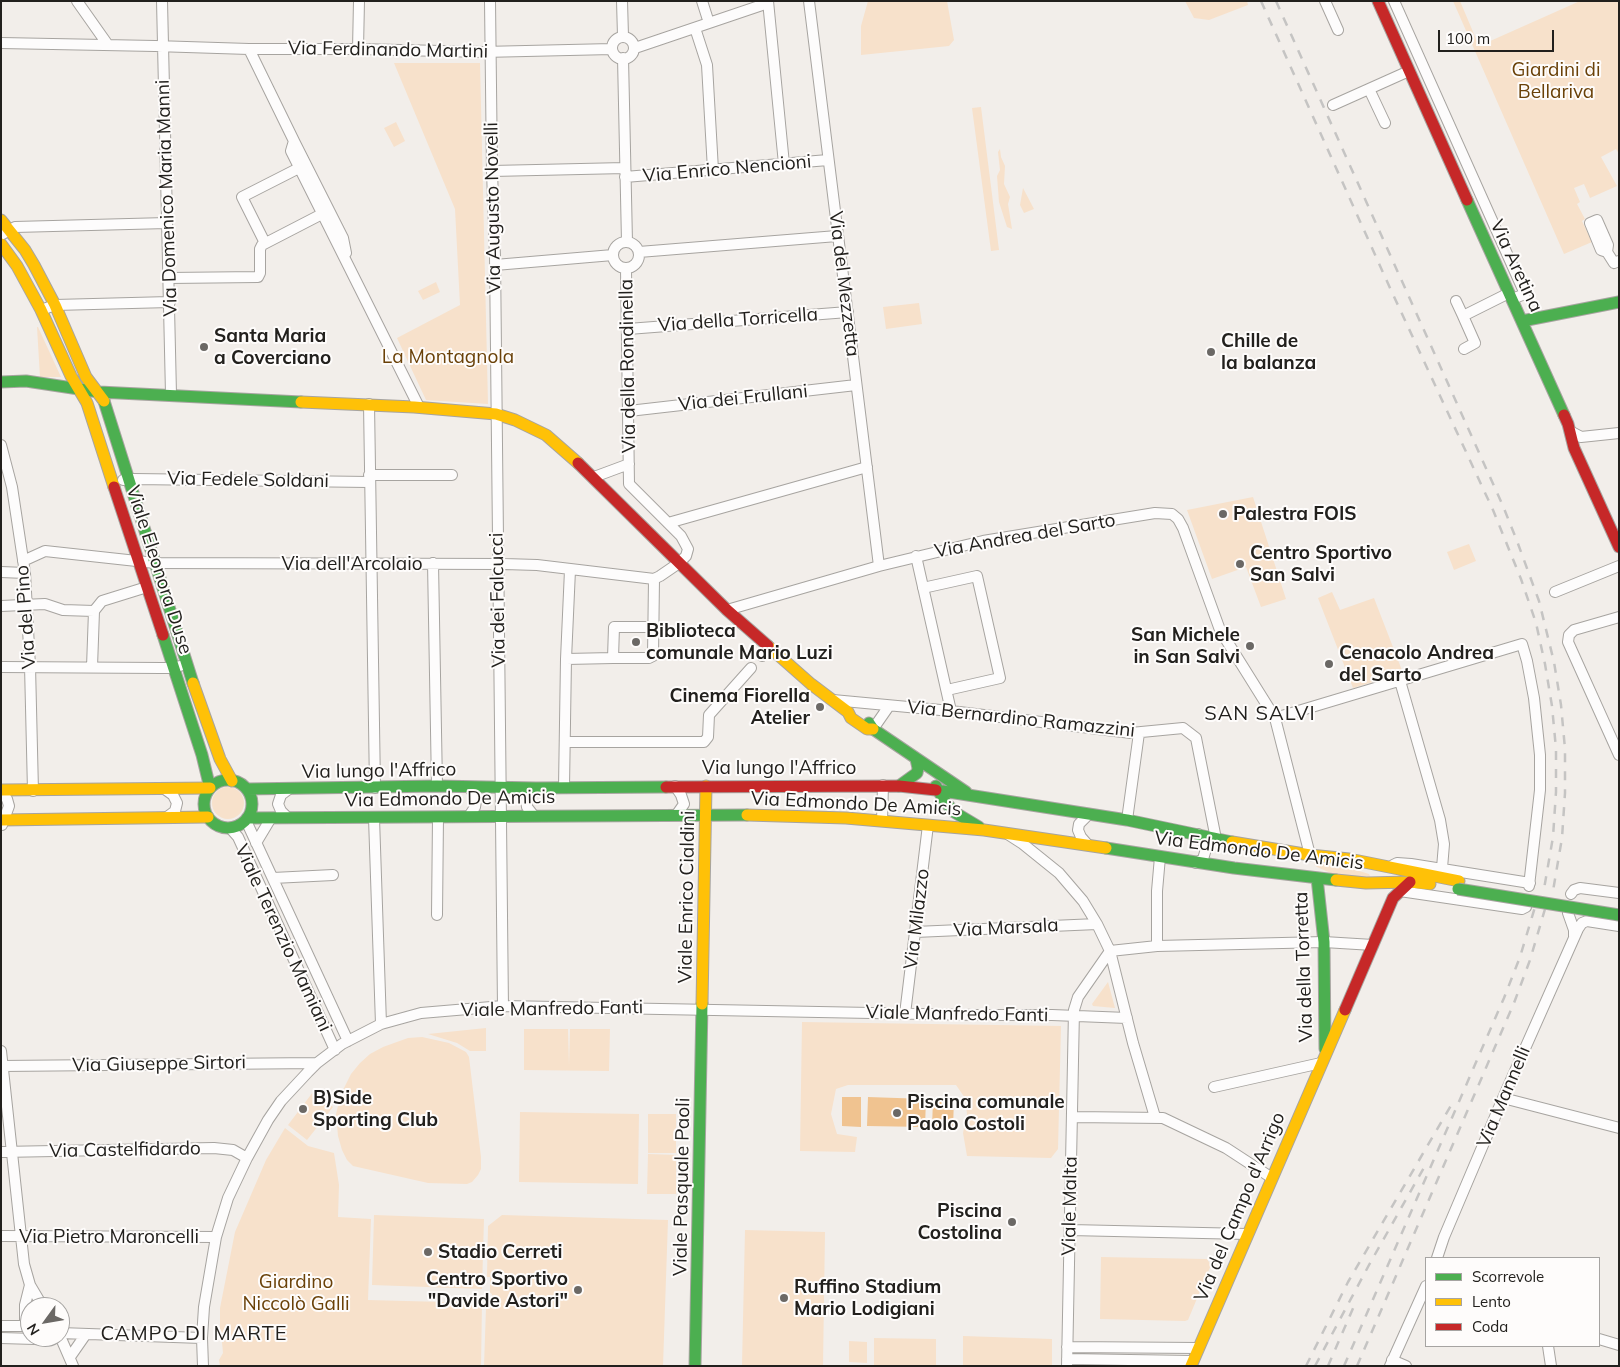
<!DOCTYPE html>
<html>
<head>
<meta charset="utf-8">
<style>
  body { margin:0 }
  #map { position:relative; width:1620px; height:1367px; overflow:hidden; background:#f2eeea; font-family:Mulish,sans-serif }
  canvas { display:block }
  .frame { position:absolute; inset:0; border:2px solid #22201d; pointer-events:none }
  .legend { position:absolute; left:1425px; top:1257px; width:175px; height:90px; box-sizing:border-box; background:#fefcfb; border:1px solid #a6a4a2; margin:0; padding:6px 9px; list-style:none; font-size:15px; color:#22201d }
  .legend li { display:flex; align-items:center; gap:10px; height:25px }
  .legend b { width:25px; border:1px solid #a6a4a2 }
  .north { position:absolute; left:20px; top:1297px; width:50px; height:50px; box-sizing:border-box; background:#fefcfb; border:1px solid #a6a4a2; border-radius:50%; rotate:238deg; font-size:14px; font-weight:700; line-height:20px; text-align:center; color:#22201d }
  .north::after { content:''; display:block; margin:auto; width:18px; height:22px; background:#6b6865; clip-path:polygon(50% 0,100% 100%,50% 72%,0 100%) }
  .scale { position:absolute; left:1438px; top:30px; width:116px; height:22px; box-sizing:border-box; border:2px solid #22201d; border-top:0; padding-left:6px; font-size:15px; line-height:18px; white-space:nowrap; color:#22201d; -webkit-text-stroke:4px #fefcfb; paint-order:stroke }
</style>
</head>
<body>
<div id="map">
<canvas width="1620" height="1367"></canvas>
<div class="frame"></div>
<ul class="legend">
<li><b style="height:6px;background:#4caf50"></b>Scorrevole</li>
<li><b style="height:6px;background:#ffc107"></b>Lento</li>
<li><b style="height:6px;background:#c62828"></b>Coda</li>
</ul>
<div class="north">N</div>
<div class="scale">100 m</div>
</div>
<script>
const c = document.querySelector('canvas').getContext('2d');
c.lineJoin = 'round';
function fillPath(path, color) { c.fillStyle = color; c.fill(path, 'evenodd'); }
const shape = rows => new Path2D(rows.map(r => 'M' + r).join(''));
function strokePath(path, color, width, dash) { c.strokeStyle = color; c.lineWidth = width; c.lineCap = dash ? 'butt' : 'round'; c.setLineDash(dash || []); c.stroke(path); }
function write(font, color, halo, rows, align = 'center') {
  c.font = font + ' Mulish,sans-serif'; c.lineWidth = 4; c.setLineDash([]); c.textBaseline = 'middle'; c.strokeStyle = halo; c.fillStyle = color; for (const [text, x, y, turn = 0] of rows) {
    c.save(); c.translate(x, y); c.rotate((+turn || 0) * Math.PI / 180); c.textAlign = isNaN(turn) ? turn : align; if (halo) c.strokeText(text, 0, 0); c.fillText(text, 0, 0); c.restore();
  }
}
fillPath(shape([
  [868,1,947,1,954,40,949,46,861,55,861,26],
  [1185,1,1247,1,1248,5,1209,20,1194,18],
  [1453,1,1460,1,1479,46,1580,1,1619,1,1619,154,1616,149,1601,157,1617,186,1590,198,1584,184,1574,188,1580,202,1577,204,1585,219,1582,221,1592,242,1564,254],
  [394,63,480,63,488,404,426,400,397,338,460,305,455,209],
  [981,107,999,250,991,251,972,108],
  [396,122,405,141,394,147,384,128],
  [1000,149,1001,157,1005,166,1004,184,1010,197,1008,204,1012,229,1007,227,999,202,997,176,1000,170,998,152],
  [1023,188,1034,209,1024,213,1020,205],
  [436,282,440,292,423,300,418,291],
  [919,303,922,324,886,329,883,307],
  [37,327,38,327,61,377,40,377],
  [1253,497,1286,599,1261,607,1246,567,1212,579,1187,510],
  [1469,544,1476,561,1454,570,1447,552],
  [1332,592,1340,610,1374,598,1403,673,1353,688,1318,598],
  '212 803a16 16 0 1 1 32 0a16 16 0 1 1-32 0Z',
  [1314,862,1356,870,1369,874,1371,878,1333,874,1317,867,1314,864],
  [1108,982,1115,1008,1093,1006,1092,1004],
  [802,1022,1061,1026,1058,1149,1051,1158,967,1156,963,1133,967,1114,965,1098,956,1085,848,1085,836,1089,831,1114,837,1134,857,1137,855,1152,800,1151],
  [486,1028,486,1051,470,1051,457,1043,428,1034],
  [524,1029,568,1029,569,1065,570,1029,610,1029,609,1071,524,1070],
  [422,1037,449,1043,466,1052,469,1057,481,1157,481,1169,478,1175,472,1182,467,1184,428,1183,353,1166,347,1160,342,1150,338,1136,336,1114,341,1094,351,1074,360,1063,370,1054,383,1047,408,1038],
  [313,1092,333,1107,307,1140,288,1125],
  [520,1112,639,1114,638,1184,519,1182],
  [648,1114,676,1114,676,1153,648,1153],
  [285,1128,308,1146,334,1153,339,1185,338,1217,371,1219,368,1300,482,1303,481,1366,220,1366,219,1360,223,1353,222,1342,220,1339,220,1308,235,1232,266,1160],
  [648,1154,676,1155,676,1194,647,1194],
  [374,1215,484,1219,482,1289,372,1285],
  [502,1215,668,1220,663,1366,484,1366,486,1308,489,1307,489,1300,492,1300,492,1294,490,1293,490,1277,487,1277,488,1226],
  [745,1230,825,1232,823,1366,742,1365],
  [1101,1257,1207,1259,1211,1265,1188,1320,1185,1321,1100,1319],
  [963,1336,1052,1339,1052,1366,963,1366],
  [874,1338,936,1339,936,1366,874,1366],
  [849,1341,867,1342,867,1363,849,1362]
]), '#f7e1cb');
fillPath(shape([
  [842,1097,861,1097,861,1127,842,1126],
  [868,1097,926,1099,925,1127,867,1126],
  [933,1099,954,1099,953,1128,932,1128]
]), '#f0c390');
const street = shape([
  [77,1,108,45],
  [162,1,171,394],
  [490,1,492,171,495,257,503,1006],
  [622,1,623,36],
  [702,1,709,23],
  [768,1,784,164],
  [809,1,879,566],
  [1325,1,1338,30],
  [1394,1,1525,294,1512,299],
  [695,28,707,65,713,170],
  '612 48a11 11 0 1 1 22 0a11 11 0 1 1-22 0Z',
  [1,43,155,46,249,49,358,49,483,52,612,49],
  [635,48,768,3],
  [249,49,294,141,291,151,419,407],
  [358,49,359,1],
  [623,58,627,242],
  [1369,89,1385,123],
  [1333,105,1409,71],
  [294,141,343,238,346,253],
  [492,171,625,168],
  [625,177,828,160],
  [1,235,15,227,167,223],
  '613 255a13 13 0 1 1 26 0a13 13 0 1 1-26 0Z',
  [265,243,242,197,299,168],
  [639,252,837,236],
  [1607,252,1608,245,1597,220,1590,223,1601,250,1607,252,1614,263,1619,261],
  [495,265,613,255],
  [169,278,258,277,260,273,260,249,262,245,322,214],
  [1456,301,1463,316],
  [41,310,55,305,170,302],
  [628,329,848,312],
  [1464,349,1475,343,1463,316,1509,293],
  [369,404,375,788],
  [629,411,856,385],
  [1570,431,1581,437,1619,433],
  [1,445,12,487,25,573,30,666,33,791],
  [369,475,452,475],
  [594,477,629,464],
  [123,480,134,479,369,482],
  [668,523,867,467],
  [916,556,951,711],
  [23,561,45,551,155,563,504,564,537,565,654,579,660,576,679,563,686,556,688,549,681,536,629,484,626,269],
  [433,563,437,786],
  [1,572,25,573],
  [923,588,977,576,1000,678,947,690],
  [1555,592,1619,566],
  [1,606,45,604,63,610,94,611,102,601,147,587],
  [727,610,879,566,983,541,1155,513,1172,514,1178,519,1183,528,1220,630,1275,718,1310,855],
  [1619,617,1574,630,1569,635,1568,642,1619,755],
  [762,656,769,648],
  [613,658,649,658,653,656,654,579],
  [566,659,613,658,614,627,653,627],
  [1,667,162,668,172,668,180,666],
  [92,667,94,611],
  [1400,681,1440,820,1444,844,1442,868],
  [833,700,951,711,1131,733,1183,728,1196,738,1216,839],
  [1275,718,1522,644,1527,661,1534,698,1540,755,1540,790,1529,886],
  [873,729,889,706],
  [565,742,704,742,708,737,709,715,751,668],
  [675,786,681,795,684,804,677,814],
  [469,787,475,796,476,801,475,807,469,816],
  [564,787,566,659,570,570],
  [166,790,173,795,177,803,175,811,167,817],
  [1,793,7,799,9,806,2,825],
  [534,816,527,807,526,801,528,794,536,788],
  [288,818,281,811,278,804,281,795,289,789],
  [374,818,381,1024],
  [247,819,248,825,348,1041],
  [1127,820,1139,733],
  [882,821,883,785],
  [230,828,238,837,335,1050],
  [1009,835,1023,844,1059,873,1083,901,1097,924,1110,951,1133,1043,1155,1117],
  [256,843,271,818],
  [1088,845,1081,837,1078,830,1079,824,1089,814],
  [1196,863,1203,859,1206,849,1203,841,1198,834],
  [1393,865,1397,863,1411,864,1530,883],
  [273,878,333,875],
  [1400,891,1522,909,1526,907],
  [1571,894,1574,890,1580,888,1619,893],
  [1568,913,1574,930,1574,936],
  [437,915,438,817],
  [915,932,1097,924],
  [1157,946,1157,891,1160,857],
  [1110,951,1157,946,1324,942,1373,945],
  [905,1014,928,825],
  [1,1051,24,1264,30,1285,43,1307],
  [1,1066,317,1063],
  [1214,1087,1321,1063],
  [1503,1098,1619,1128],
  [1072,1117,1163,1118,1226,1148,1272,1178],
  [1,1152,214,1148,233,1150,247,1158],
  [1070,1230,1247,1234],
  [1,1236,216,1237],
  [1437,1258,1444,1237,1503,1098,1578,929,1582,923,1587,921,1619,926],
  [1,1326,30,1326],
  [25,1326,25,1305,30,1285],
  [60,1333,202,1338],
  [60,1336,73,1366],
  [1,1338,35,1339,49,1337],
  [1599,1339,1619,1345],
  [1548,1346,1551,1366],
  [1067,1347,1198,1348],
  [70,1357,86,1334],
  [1067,1359,1192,1361],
  [1392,1360,1406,1366],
  [203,1366,202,1338,204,1307,216,1237,228,1198,247,1158,268,1120,281,1101,308,1072,317,1063,342,1044,381,1024,421,1013,503,1006,977,1015,1052,1015,1127,1018],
  [1067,1366,1074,1010,1078,997,1110,951],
  [1390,1366,1426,1286]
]);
const fast = shape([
  [1467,200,1564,415],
  [1522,321,1619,302],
  [1,382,26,381,99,392,301,402],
  [104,401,193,683],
  [163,635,202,755,210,788],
  [869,723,873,729,966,792],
  '204 804a24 24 0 1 1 48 0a24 24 0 1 1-48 0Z',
  [899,786,917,773,918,768,916,759],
  [936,786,943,799,954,812,979,827],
  [247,789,437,786,536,788,666,787],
  [936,790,1127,820,1232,842],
  [247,818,747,815],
  [1106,848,1234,868,1336,880],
  [1317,878,1324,942,1325,1049],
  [695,1366,702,1004]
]);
const slow = shape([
  [1,220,25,250,34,265,55,305,86,377,104,401],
  [1,244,17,266,41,310,71,376,87,403,114,487],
  [301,402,414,407,496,414,515,420,546,435,578,463],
  [768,646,811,684,848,712,851,718,867,729,873,729],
  [193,683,220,759,232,781],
  [1,790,210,788],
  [747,815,846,818,984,830,1106,848],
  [1,820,208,817],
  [1232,842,1310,855,1349,859,1459,881],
  [1336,880,1366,883,1410,882,1430,884],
  [702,1004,706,786],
  [1191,1366,1345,1010]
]);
const jam = shape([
  [1378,1,1467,200],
  [1564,415,1568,424,1574,448,1619,547],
  [578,463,727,610,768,646],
  [114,487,163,635],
  [666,787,899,786,936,790],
  [1345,1010,1393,898,1410,882]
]);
strokePath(street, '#a7a4a0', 12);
strokePath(fast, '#a7a4a0', 13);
strokePath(slow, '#a7a4a0', 13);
strokePath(jam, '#a7a4a0', 13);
strokePath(street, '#fdfcfc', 10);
strokePath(fast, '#4caf50', 11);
strokePath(slow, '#ffc107', 11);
strokePath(jam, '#c62828', 11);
strokePath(shape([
  [1261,1,1390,288,1493,510,1521,579,1536,623,1545,664,1552,706,1556,749,1556,792,1553,837,1544,889],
  [1276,1,1503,506,1517,541,1539,601,1554,662,1561,705,1565,749,1565,793,1562,838,1553,891],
  [1306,1366,1348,1282,1453,1102],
  [1315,1366,1369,1265,1426,1164],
  [1328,1366,1354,1306],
  [1344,1366,1504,998,1520,957,1535,907],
  [1357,1366,1514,1003,1530,960,1545,909]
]), '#c5c4c3', 2.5, [9, 9]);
const fastBridge = shape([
  [1458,889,1619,915]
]);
strokePath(fastBridge, '#a7a4a0', 13, []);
strokePath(fastBridge, '#4caf50', 11);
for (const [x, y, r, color] of [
  [204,347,5,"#6b6865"],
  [1211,352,5,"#6b6865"],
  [1223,514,5,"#6b6865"],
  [1240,564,5,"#6b6865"],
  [636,642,5,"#6b6865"],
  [1250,646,5,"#6b6865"],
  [1329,664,5,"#6b6865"],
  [820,707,5,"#6b6865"],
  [303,1109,5,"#6b6865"],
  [897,1113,5,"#6b6865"],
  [1012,1222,5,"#6b6865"],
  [428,1252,5,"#6b6865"],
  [578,1290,5,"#6b6865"],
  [784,1298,5,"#6b6865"]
]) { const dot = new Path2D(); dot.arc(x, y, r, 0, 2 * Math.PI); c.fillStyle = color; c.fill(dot); strokePath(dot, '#fefcfb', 2); }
write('19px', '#22201d', '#fefcfb', [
  ["Via Ferdinando Martini",388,50,1],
  ["Via Enrico Nencioni",727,169,-5],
  ["Via Domenico Maria Manni",167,198,-92],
  ["Via Augusto Novelli",493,208,-91],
  ["Via Aretina",1516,266,65],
  ["Via del Mezzetta",844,284,83],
  ["Via della Torricella",738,320,-4],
  ["Via della Rondinella",628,366,-91],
  ["Via dei Frullani",743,398,-6],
  ["Via Fedele Soldani",248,480,1],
  ["Via Andrea del Sarto",1025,536,-10],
  ["Via dell'Arcolaio",352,564],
  ["Viale Eleonora Duse",159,570,72],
  ["Via dei Falcucci",498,600,-91],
  ["Via del Pino",26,617,-94],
  ["Via Bernardino Ramazzini",1021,719,6],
  ["Via lungo l'Affrico",779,768],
  ["Via lungo l'Affrico",379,771,-1],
  ["Via Edmondo De Amicis",450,799,-1],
  ["Via Edmondo De Amicis",856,804,3],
  ["Via Edmondo De Amicis",1259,851,7],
  ["Viale Enrico Cialdini",687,897,-89],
  ["Via Milazzo",917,919,-83],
  ["Via Marsala",1006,928,-3],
  ["Viale Terenzio Mamiani",283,938,65],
  ["Via della Torretta",1304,967,-92],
  ["Viale Manfredo Fanti",552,1009,-1],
  ["Viale Manfredo Fanti",957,1014,1],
  ["Via Giuseppe Sirtori",159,1064,-1],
  ["Via Mannelli",1504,1097,-67],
  ["Via Castelfidardo",125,1150,-1],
  ["Viale Pasquale Paoli",682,1187,-89],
  ["Viale Malta",1070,1206,-89],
  ["Via del Campo d'Arrigo",1240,1207,-67],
  ["Via Pietro Maroncelli",109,1237]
]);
write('19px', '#6a4108', '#fefcfb', [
  ["Giardini di",1556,70],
  ["Bellariva",1556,92],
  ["La Montagnola",448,357],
  ["Giardino",296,1282],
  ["Niccolò Galli",296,1304]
]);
write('bold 19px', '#22201d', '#fefcfb', [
  ["Santa Maria",214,336],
  ["a Coverciano",214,358],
  ["Chille de",1221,341],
  ["la balanza",1221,363],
  ["Palestra FOIS",1233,514],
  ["Centro Sportivo",1250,553],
  ["San Salvi",1250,575],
  ["Biblioteca",646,631],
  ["comunale Mario Luzi",646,653],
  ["San Michele",1240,635,"right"],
  ["in San Salvi",1240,657,"right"],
  ["Cenacolo Andrea",1339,653],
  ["del Sarto",1339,675],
  ["Cinema Fiorella",810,696,"right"],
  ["Atelier",810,718,"right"],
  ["B)Side",313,1098],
  ["Sporting Club",313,1120],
  ["Piscina comunale",907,1102],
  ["Paolo Costoli",907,1124],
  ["Piscina",1002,1211,"right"],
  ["Costolina",1002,1233,"right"],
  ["Stadio Cerreti",438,1252],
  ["Centro Sportivo",568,1279,"right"],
  ["\"Davide Astori\"",568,1301,"right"],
  ["Ruffino Stadium",794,1287],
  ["Mario Lodigiani",794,1309]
], 'left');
c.letterSpacing = '1px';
write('20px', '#22201d', '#fefcfb', [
  ["SAN SALVI",1260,714],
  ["CAMPO DI MARTE",194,1334]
]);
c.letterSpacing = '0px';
</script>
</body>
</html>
